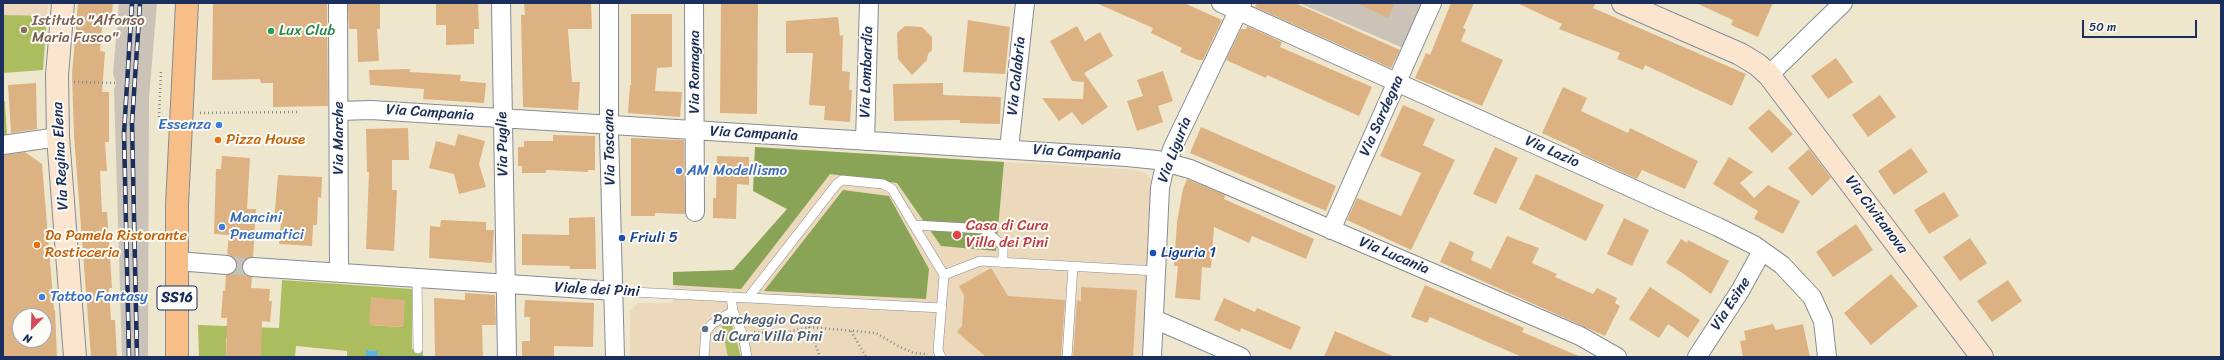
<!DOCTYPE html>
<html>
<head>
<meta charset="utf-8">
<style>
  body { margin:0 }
  #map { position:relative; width:2224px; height:360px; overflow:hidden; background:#efe7cd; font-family:Sriracha,sans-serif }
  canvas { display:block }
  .frame { position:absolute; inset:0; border:4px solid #1b2f5e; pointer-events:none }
  .north { position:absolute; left:12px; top:308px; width:40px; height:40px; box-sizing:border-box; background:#fdfcf7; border:1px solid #a3aaba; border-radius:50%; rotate:203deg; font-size:11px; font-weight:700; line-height:16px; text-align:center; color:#1b2f5e }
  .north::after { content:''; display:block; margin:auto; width:14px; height:18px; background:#d1495b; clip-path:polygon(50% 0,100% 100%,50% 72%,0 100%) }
  .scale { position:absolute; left:2082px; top:20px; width:115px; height:18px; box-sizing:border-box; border:2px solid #1b2f5e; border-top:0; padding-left:5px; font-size:12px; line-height:14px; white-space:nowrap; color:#1b2f5e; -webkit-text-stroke:3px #fdfcf7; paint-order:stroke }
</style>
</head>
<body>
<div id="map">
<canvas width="2224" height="360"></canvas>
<div class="frame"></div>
<div class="north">N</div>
<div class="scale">50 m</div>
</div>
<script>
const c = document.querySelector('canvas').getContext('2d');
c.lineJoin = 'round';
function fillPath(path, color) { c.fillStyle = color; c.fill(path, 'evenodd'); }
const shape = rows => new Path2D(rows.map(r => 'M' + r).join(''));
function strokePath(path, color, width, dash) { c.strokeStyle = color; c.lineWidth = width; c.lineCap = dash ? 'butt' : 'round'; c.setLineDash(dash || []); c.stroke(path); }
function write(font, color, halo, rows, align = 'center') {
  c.font = font + ' Sriracha,sans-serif'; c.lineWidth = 4; c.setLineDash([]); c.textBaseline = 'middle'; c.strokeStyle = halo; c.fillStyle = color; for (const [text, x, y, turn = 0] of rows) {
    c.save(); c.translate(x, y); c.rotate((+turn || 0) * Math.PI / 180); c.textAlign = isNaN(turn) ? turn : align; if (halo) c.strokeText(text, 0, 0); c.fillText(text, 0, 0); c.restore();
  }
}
fillPath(shape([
  [3,3,48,3,44,43,3,46],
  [755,147,1138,170,1145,173,1151,179,1153,186,1143,357,630,357,630,311,638,303,673,303,673,272,733,270,787,210,753,191]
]), '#ecd8ba');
fillPath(shape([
  [119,3,157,3,149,98,148,357,122,357,114,90,116,83,113,74],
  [1299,3,1423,3,1403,48]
]), '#cbc3b8');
fillPath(shape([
  [3,15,47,16,43,70,3,73],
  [3,101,5,101,7,136,3,136],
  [282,280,412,289,412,349,423,350,423,357,377,357,377,351,366,350,366,357,347,357,347,351,296,346,295,357,261,357,261,339,226,338,226,357,199,357,198,325,279,328],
  [404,300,403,327,369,325],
  [726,321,731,321,741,357,728,357,721,324]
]), '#acbd60');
fillPath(shape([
  [755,147,1004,162,996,251,941,246,897,183,830,174,741,289,673,285,673,272,733,270,787,209,753,191],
  [843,190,889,196,929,269,926,299,764,291]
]), '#89a456');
fillPath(shape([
  [366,350,378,351,377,357,366,357]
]), '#5db7db');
fillPath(shape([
  [78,3,113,3,112,16,103,15,100,51,105,52,102,92,109,92,109,142,105,142,107,171,100,171,102,212,107,212,112,288,109,288,111,320,115,320,117,357,91,357,74,136,72,74],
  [213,3,327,3,328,106,273,107,273,83,261,83,260,79,212,80],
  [380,3,380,29,377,29,379,61,358,62,357,29,349,29,348,4],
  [436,3,478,3,479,29,474,29,474,44,446,45,446,25,436,25],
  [524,3,591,3,592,29,568,29,572,82,580,82,578,110,523,107,521,15,525,15],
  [721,3,758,3,757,114,720,113],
  [1096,3,1184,3,1222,20,1203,60,1198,60,1180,52,1182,48,1151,33,1153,28],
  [1257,3,1295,3,1400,50,1391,68,1255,7],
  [1357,3,1395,3,1388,18],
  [1451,3,1474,3,1463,28,1466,29,1461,41,1503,60,1482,106,1415,78,1426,53,1430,55],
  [1517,3,1596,3,1593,8,1746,74,1732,106,1645,65,1643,70,1617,59,1620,53,1559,29,1562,24],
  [1696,3,1773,3,1758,37,1731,25,1733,20],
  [631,14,672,14,672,67,657,68,655,91,682,92,680,117,628,113,630,85,631,85],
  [838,17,840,36,843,35,842,71,850,72,849,90,852,90,850,122,824,120,825,106,809,105,813,53,786,53,786,21],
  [968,20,1010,27,1005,74,963,72],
  [905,26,922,27,932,37,932,50,928,54,927,60,912,75,898,59,897,33],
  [1077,26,1085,41,1100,32,1113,56,1084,73,1108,107,1082,125,1072,112,1059,121,1042,98,1083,99,1084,82,1072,81,1050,41],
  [1247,26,1282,42,1280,47,1372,87,1359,116,1267,75,1266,78,1226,60,1241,29,1246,29],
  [1836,58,1853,82,1828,99,1811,76],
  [410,69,410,72,461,75,460,81,486,83,484,103,423,99,424,89,370,85,369,70],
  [1163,71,1173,101,1158,106,1163,122,1137,131,1127,101,1143,96,1137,80],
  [36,83,37,129,11,133,8,85],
  [943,83,943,95,1001,97,1000,124,960,123,960,120,894,121,893,84],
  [1563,87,1587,98,1581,111,1628,133,1630,128,1698,161,1685,189,1642,170,1637,179,1580,153,1581,151,1542,133],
  [1880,95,1896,117,1868,137,1852,115],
  [1403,105,1435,119,1423,145,1455,160,1411,250,1347,220,1357,198,1401,216,1421,173,1380,156],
  [1769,109,1793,134,1772,153,1748,128],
  [1201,127,1336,186,1326,211,1190,153],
  [408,128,409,160,392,160,392,190,397,190,394,251,366,249,369,172,367,172,366,129],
  [458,134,485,141,479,164,486,187,459,194,454,174,429,168,436,141,455,146],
  [553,135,595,136,595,170,588,170,588,172,546,170,546,173,522,173,522,166,518,166,518,147,524,147,524,141,553,141],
  [631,138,684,140,685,214,655,213,655,216,631,216],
  [1495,147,1518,158,1496,204,1473,194],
  [1911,148,1928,172,1894,195,1878,171],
  [1809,149,1831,178,1812,196,1788,168],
  [25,152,42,164,54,310,55,310,57,357,3,357,3,155],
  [20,316,44,316,44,340,20,340],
  [222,156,250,158,247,209,256,209,253,257,244,261,242,267,246,275,252,277,251,288,270,289,269,301,272,301,270,322,262,321,261,357,226,357,227,318,221,318,223,291,225,291,226,275,235,271,237,265,233,257,227,254,229,235,214,234,216,169,221,169],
  [717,156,749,157,749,185,737,184,736,219,713,218,713,198,716,198],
  [1729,157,1753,172,1740,183,1754,198,1768,185,1800,201,1783,234,1754,219,1758,211,1713,184],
  [1536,174,1604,205,1586,241,1519,209],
  [278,175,322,177,321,198,318,197,317,225,313,225,312,246,279,244,281,221,274,221],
  [1187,179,1225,195,1224,199,1314,239,1306,259,1252,236,1249,243,1214,227,1211,268,1202,267,1200,300,1175,298,1178,266,1174,266,1177,222,1183,189],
  [1944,192,1959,216,1929,234,1914,210],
  [595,217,596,269,570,269,570,266,522,265,522,234,569,235,569,218],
  [1624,218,1649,230,1632,266,1607,254],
  [441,220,486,222,486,230,494,230,492,263,429,258,430,226,440,227],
  [1856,224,1873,250,1833,277,1816,252],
  [1507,236,1539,248,1532,263,1557,274,1555,277,1593,294,1597,288,1617,298,1615,303,1620,306,1605,336,1440,262,1450,241,1474,252,1471,260,1491,269],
  [1970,238,1987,263,1960,281,1943,257],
  [1681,239,1687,243,1688,240,1729,261,1711,294,1681,272,1666,263],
  [991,268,1008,296,1065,300,1061,357,986,357,957,332,962,326,964,295,959,286],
  [1891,274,1918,306,1871,345,1844,313],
  [2008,280,2022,301,1992,322,1977,301],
  [1425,285,1524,328,1522,332,1581,357,1522,357,1430,317,1427,323,1411,317],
  [1081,287,1137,290,1133,357,1073,357,1077,300,1081,301],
  [1650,287,1700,320,1688,338,1668,324,1659,338,1629,319],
  [465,293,495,295,496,325,482,325,483,357,435,357,434,298,465,300],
  [371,297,405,300,403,327,369,325],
  [1224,298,1255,312,1257,308,1301,327,1291,350,1241,328,1240,332,1214,320],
  [525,300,594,303,593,347,554,346,554,357,522,357,522,341,530,341,530,317,524,317],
  [1773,324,1776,330,1803,324,1810,357,1743,357,1740,341,1746,340,1744,331],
  [1335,331,1395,357,1324,357]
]), '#dcb283');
strokePath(shape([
  [227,265,252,267]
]), '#c5c2b7', 18, [18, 9]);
const lane = shape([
  [915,225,984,229,1003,246,1003,263],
  [944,275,980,261,1156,271],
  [417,279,418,349],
  [614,291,942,308],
  [731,297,733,311,743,336,747,357],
  [748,298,836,185,842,180,883,184,892,189,944,275],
  [704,357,706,331,712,324,733,311],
  [941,357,938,351,944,275],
  [1067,357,1073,266]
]);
const street = shape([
  [338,3,339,273],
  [501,3,507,357],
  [609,3,609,133,615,357],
  [694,3,695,212],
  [1221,3,1718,227,1754,245,1782,265,1812,297,1823,321,1827,357],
  [1769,75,1843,3],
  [339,111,371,110,1127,157,1157,160,1190,169,1580,336,1617,357],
  [865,141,869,3],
  [3,145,58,137],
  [1009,149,1025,3],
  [1331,230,1432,3],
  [177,261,227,265],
  [252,267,614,291],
  [1154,319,1241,357],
  [1152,357,1160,188,1163,174,1173,147,1242,3],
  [1697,357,1740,291,1762,251]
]);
const secondary = shape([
  [63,3,57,75,58,137,75,357],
  [1623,3,1740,54,1758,65,1769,75,1982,357]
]);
const primary = shape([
  [177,357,177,205,187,3]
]);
strokePath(lane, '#858b96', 10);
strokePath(street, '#858b96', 20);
strokePath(secondary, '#858b96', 24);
strokePath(primary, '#858b96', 24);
strokePath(shape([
  [74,82,116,83],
  [200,113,298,112],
  [159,117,161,71],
  [809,327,820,357],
  [851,331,866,357],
  [754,332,780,334,809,327,876,333,900,347,914,353,928,354]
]), '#858b96', 2.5, [1, 3]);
strokePath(lane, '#fff', 9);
strokePath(street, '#fff', 18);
strokePath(secondary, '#fce5cf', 22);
strokePath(primary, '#f7be88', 22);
const rail = shape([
  [129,357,124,133,132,3],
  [137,357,132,123,140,3]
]);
strokePath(rail, '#1b2f5e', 4.5);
strokePath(rail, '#fdfcf7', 3, [9]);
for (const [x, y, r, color] of [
  [24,30,4,"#8d6e63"],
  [271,31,4,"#2e9e5b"],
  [219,125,4,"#3f7fe0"],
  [218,140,4,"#e8710a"],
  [679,171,4,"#3f7fe0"],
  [222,227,4,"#3f7fe0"],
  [957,235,5,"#e0444e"],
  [622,238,4,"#1a4fb4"],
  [37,245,4,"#e8710a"],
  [1153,253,4,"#1a4fb4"],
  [42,297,4,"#3f7fe0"],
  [705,329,4,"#5c6f8a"]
]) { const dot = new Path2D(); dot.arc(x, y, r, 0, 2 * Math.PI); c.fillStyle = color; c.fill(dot); strokePath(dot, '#fdfcf7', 1.5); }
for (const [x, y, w] of [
  [177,298,40]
]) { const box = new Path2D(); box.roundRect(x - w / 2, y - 12, w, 24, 3); c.fillStyle = '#fdfcf7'; c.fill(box); strokePath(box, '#1b2f5e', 1); }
write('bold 14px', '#1b2f5e', null, [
  ["SS16",177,298]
]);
write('15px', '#785e54', '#fdfcf7', [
  ["Istituto \"Alfonso",32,21],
  ["Maria Fusco\"",32,38]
], 'left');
write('15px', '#27864d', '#fdfcf7', [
  ["Lux Club",279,31]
], 'left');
write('15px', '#1b2f5e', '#fdfcf7', [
  ["Via Romagna",695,72,-90],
  ["Via Lombardia",867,72,-88],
  ["Via Calabria",1017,76,-84],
  ["Via Campania",430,113,4],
  ["Via Sardegna",1382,116,-66],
  ["Via Campania",754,134,3],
  ["Via Marche",339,138,-90],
  ["Via Puglie",503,144,-91],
  ["Via Toscana",610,147,-91],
  ["Via Liguria",1175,150,-69],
  ["Via Lazio",1552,152,24],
  ["Via Campania",1077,153,4],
  ["Via Regina Elena",61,156,-93],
  ["Via Civitanova",1876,215,53],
  ["Via Lucania",1394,256,23],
  ["Viale dei Pini",597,290,3],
  ["Via Esine",1731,304,-57]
]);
write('15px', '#366cbe', '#fdfcf7', [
  ["Essenza",211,125,"right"],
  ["AM Modellismo",687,171],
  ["Mancini",230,218],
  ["Pneumatici",230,235],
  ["Tattoo Fantasy",50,297]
], 'left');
write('15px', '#c56008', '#fdfcf7', [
  ["Pizza House",226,140],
  ["Da Pamela Ristorante",45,236],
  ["Rosticceria",45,253]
], 'left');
write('15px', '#be3a42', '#fdfcf7', [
  ["Casa di Cura",966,226],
  ["Villa dei Pini",966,243]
], 'left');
write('15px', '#164399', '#fdfcf7', [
  ["Friuli 5",630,238],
  ["Liguria 1",1161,253]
], 'left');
write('15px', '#4e5e75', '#fdfcf7', [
  ["Parcheggio Casa",713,320],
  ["di Cura Villa Pini",713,337]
], 'left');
</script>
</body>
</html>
